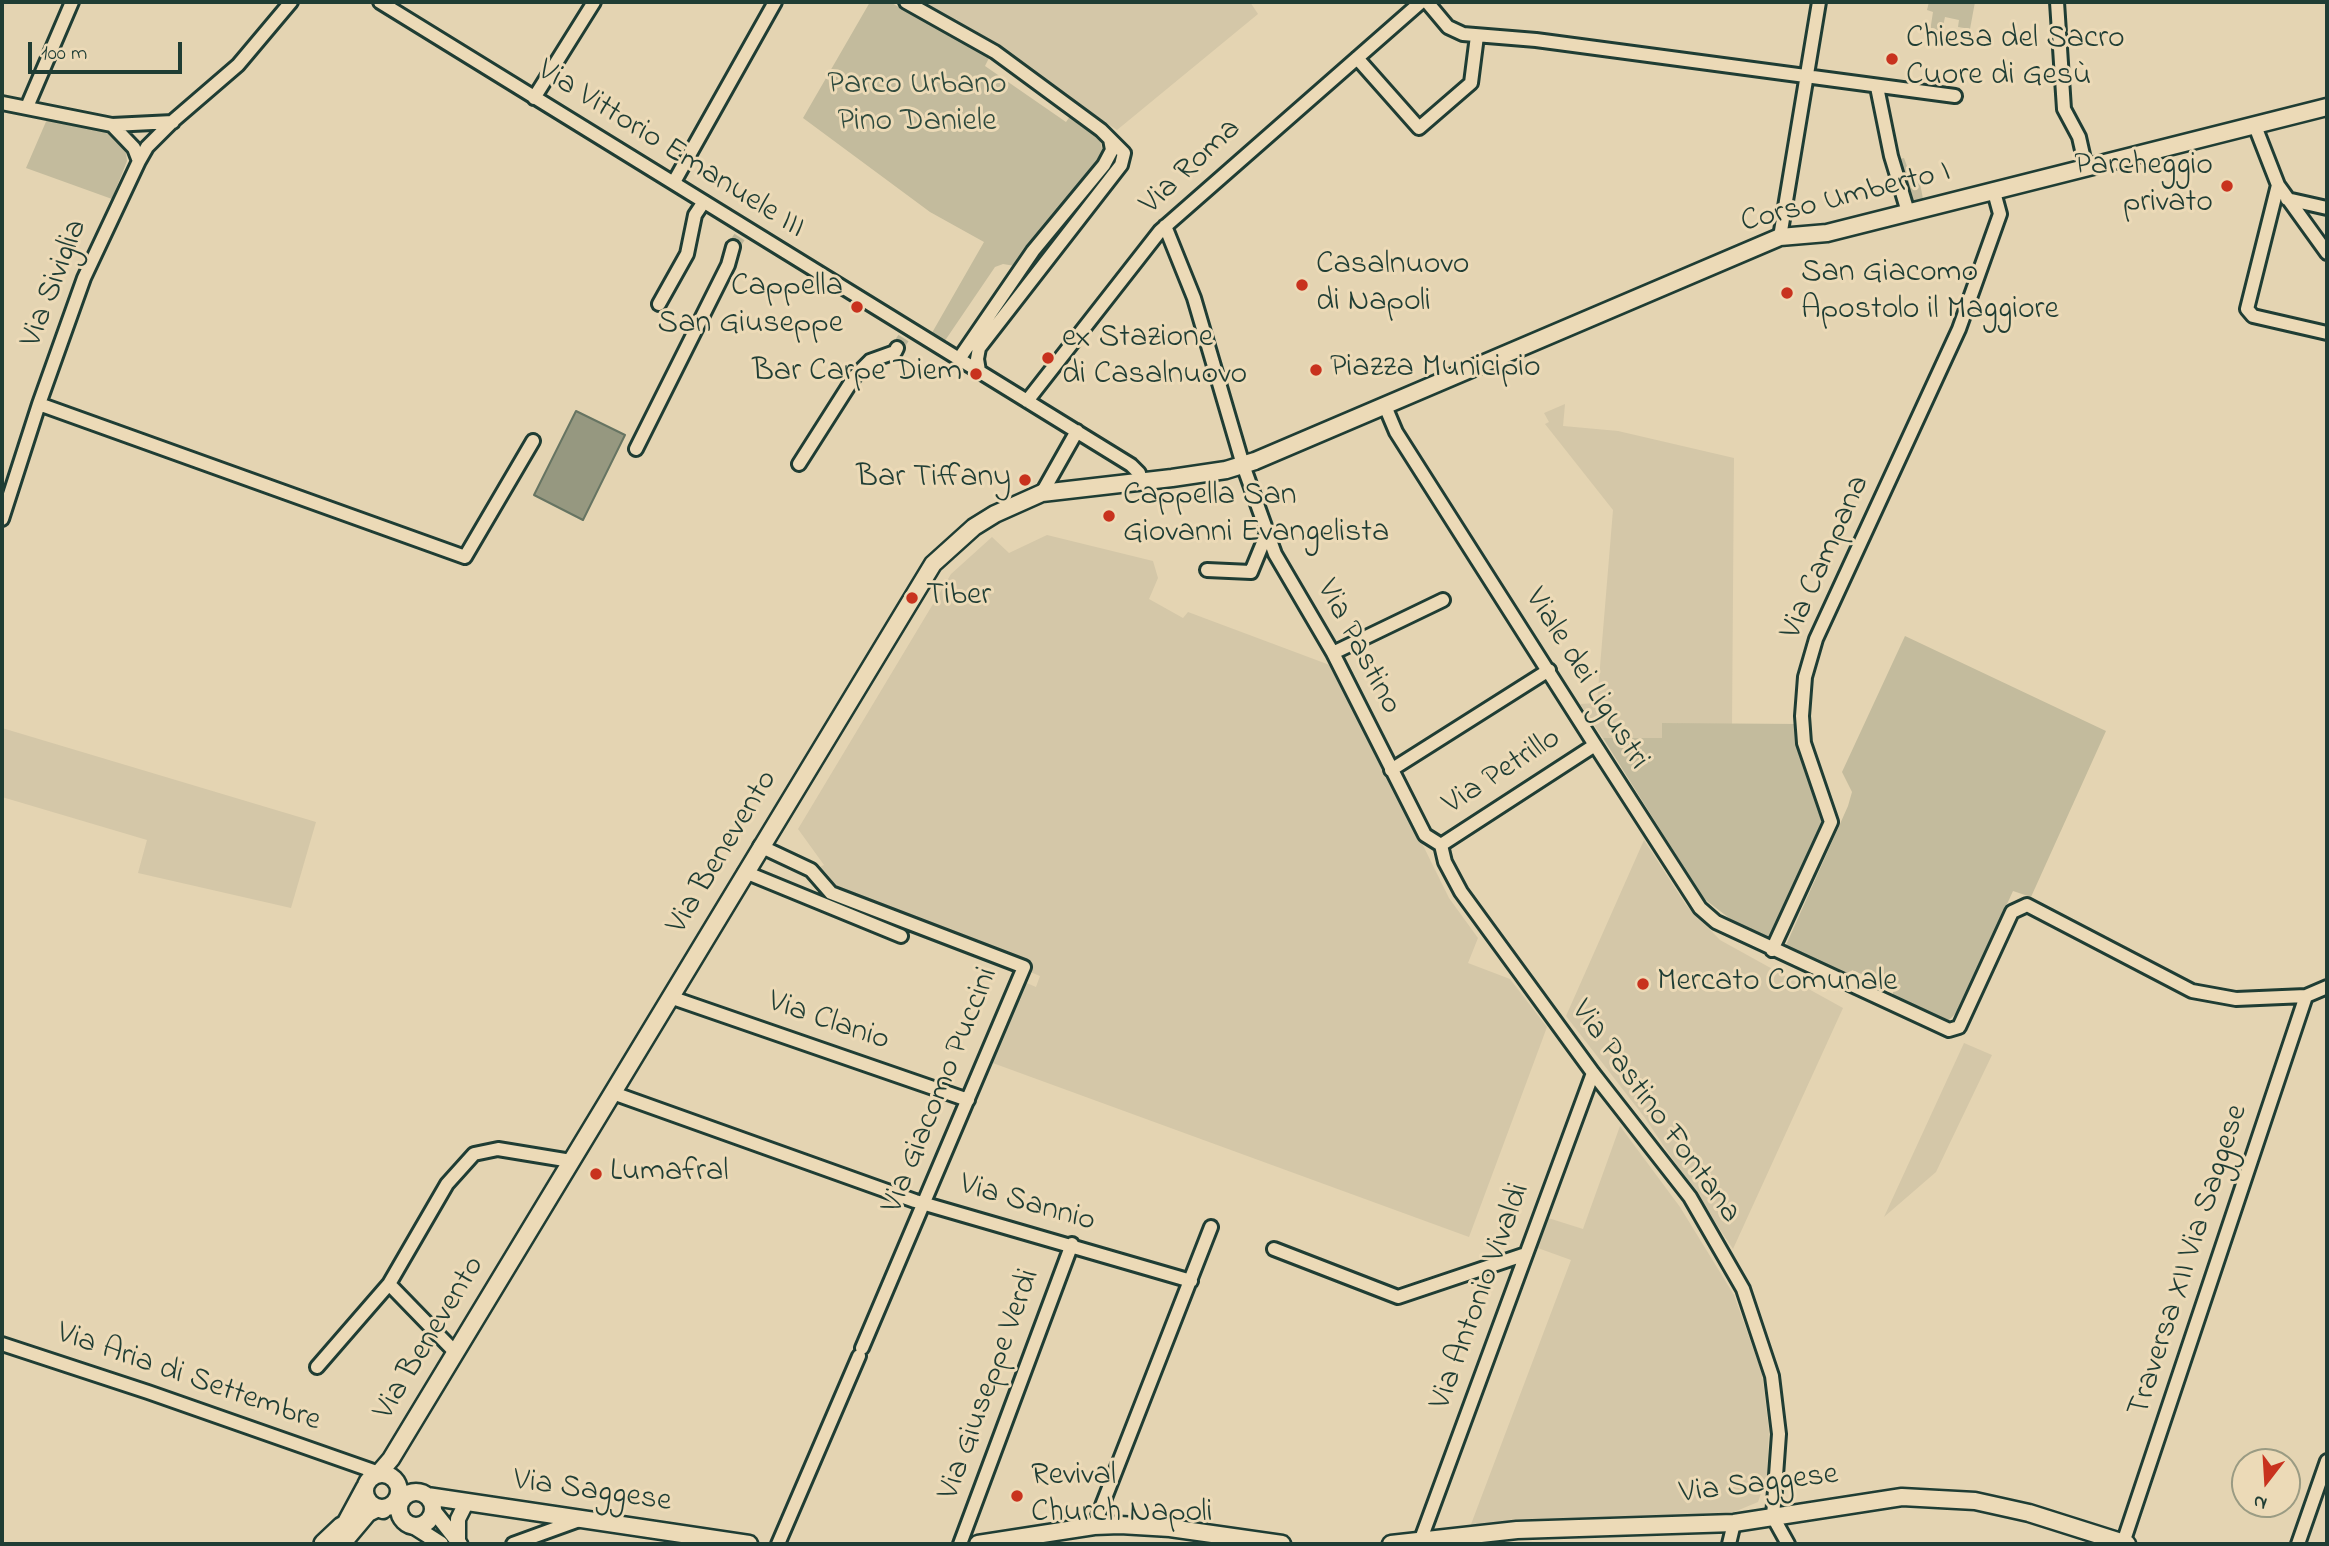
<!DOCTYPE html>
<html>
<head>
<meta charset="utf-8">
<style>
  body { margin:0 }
  #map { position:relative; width:2329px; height:1546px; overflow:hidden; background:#e4d4b2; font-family:"Indie Flower",sans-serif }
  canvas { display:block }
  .frame { position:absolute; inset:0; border:4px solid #1f3d34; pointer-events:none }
  .north { position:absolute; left:2231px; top:1448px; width:70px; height:70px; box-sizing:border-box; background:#ecdab7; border:2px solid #9a9b83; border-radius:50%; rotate:197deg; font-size:19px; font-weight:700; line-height:28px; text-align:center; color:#1f3d34 }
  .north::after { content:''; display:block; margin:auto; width:24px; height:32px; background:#c8321e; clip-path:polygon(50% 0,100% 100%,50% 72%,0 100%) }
  .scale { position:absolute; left:28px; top:42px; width:154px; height:32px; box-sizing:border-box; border:4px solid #1f3d34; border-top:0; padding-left:9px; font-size:21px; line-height:24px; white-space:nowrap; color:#1f3d34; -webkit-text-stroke:5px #ecdab7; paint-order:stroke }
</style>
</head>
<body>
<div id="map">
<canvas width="2329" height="1546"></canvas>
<div class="frame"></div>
<div class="north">N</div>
<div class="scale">100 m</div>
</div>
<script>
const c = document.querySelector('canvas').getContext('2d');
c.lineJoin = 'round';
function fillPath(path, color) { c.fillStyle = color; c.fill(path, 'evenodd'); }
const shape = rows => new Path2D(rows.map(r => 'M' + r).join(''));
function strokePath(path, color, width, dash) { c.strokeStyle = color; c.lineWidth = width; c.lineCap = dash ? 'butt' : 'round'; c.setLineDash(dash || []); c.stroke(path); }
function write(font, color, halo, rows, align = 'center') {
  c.font = font + ' "Indie Flower",sans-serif'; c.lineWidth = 6; c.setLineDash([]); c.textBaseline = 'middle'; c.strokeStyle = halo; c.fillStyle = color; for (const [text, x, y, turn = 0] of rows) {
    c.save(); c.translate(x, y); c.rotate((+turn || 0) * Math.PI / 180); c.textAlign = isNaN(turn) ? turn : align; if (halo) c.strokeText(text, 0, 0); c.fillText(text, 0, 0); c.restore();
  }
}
fillPath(shape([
  [926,2,1250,2,1258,14,1117,130,1010,57,926,5],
  [1565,404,1563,426,1618,431,1734,458,1732,726,1662,723,1663,738,1603,738,1580,704,1597,703,1613,510,1545,424,1549,422,1544,413],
  [1047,535,1153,561,1158,578,1149,599,1183,618,1188,612,1335,667,1449,898,1478,938,1468,963,1510,979,1547,1027,1469,1237,990,1062,1022,981,1036,987,1040,976,832,891,809,872,824,865,798,829,951,574,992,537,1009,553],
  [2,728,316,822,291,908,138,873,147,840,2,797],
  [1644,840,1686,905,1720,940,1843,1008,1733,1249,1645,1118,1566,1016],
  [1964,1043,1992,1055,1936,1172,1884,1217],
  [1620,1126,1680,1207,1734,1295,1762,1373,1769,1431,1767,1476,1758,1502,1734,1512,1470,1527,1571,1260,1535,1247,1545,1217,1583,1229]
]), '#d4c7a8');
fillPath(shape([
  [870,2,890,2,989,58,985,66,1066,122,1071,115,1091,130,1100,140,1103,153,1015,266,1003,264,995,267,942,345,929,338,984,242,930,212,803,118],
  [1929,2,1975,2,1970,29,1958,27,1959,20,1945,17,1940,40,1929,38,1933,12,1927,10],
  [48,117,109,130,125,146,127,161,112,199,26,168],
  [1904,158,1912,180,1919,178,1923,199,1907,204,1895,160],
  [1905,636,2106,731,2031,897,2013,891,1958,1011,1947,1022,1892,997,1894,988,1852,970,1848,977,1786,945,1848,806,1852,792,1842,772],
  [1662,723,1800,724,1826,822,1768,939,1733,921,1703,898,1603,738,1662,738]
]), '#c3bb9d');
const water = shape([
  [576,411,625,435,583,520,534,495,576,411]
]);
fillPath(water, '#969880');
strokePath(water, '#667462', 2);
strokePath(shape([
  [733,247,742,233],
  [897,348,906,334]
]), '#bdb699', 12, [12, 6]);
const minor = shape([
  [380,2,1131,465,1139,473,1141,481],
  [906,2,995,52,1101,130,1124,153,1121,165,979,348,977,359,979,371],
  [1427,2,1448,27,1463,34,1536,40,1955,96],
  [2057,2,2064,109,2079,137,2086,168],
  [1357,58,1419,128,1471,83,1477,36],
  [1877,87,1891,156,1908,212],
  [534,98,594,2],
  [2,103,112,125,173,122],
  [27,107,72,2],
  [112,125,134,148,139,161],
  [2255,126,2278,185,2327,253],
  [674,182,775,2],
  [2278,185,2247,309,2253,316,2327,333],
  [2287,199,2327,208],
  [1165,226,1194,298,1243,465,1275,554,1333,653,1425,835,1441,845],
  [1780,237,1819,2],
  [659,304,687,254,695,215,703,203],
  [959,359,1033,251,1104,165,1112,150,1110,139],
  [1027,401,1160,231,1421,2],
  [39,404,465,557,533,441],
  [1385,406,1396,432,1595,745,1700,908,1716,922,1949,1030,1959,1027,2012,912,2027,905,2192,991,2236,999,2306,996,2327,987],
  [636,449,728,265,733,247],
  [799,464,855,376,870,361,895,352,897,348],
  [1042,493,1077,431],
  [2,519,39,404,84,278,139,161,147,147,173,121,238,65,291,2],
  [1207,570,1251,572,1267,533],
  [1333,653,1443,600],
  [1391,770,1549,670],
  [1441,845,1445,862,1461,892,1593,1073,1690,1197,1743,1289,1772,1376,1779,1434,1773,1517,1788,1544],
  [1441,845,1595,745],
  [760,846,811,870,831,893,1024,967,862,1348],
  [745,872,901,936],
  [1772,950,1831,822,1804,743,1802,716,1805,677,1816,639,1959,329,2000,214,1994,192],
  [670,997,968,1100],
  [613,1093,915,1201,1191,1281],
  [1274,1249,1398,1297,1526,1254],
  [389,1284,455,1352],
  [2,1344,148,1392,379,1473],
  [317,1367,389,1284,447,1184,474,1154,498,1149,571,1161],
  [1094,1526,1211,1227],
  [1421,1539,1593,1073],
  [2123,1543,2306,996],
  [513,1544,579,1520],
  [778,1544,859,1356],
  [960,1544,1072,1244],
  [1729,1544,1734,1523],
  [2298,1544,2327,1461]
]);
const tertiary = shape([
  [433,1510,460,1544],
  [413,1526,441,1544],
  [458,1541,458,1519,466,1503]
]);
const secondary = shape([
  [379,1473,391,1459,933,564,974,527,995,514,1042,493,1172,478,1226,470,1255,461,1780,237,1827,233,2327,107],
  '365 1491a17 17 0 1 1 34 0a17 17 0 1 1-34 0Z',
  '399 1509a17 17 0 1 1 34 0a17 17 0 1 1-34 0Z',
  [427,1496,749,1544],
  [338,1537,365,1487],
  [342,1544,368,1513,378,1508,383,1510],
  [978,1544,1094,1526,1120,1525,1170,1528,1282,1544],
  [1391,1544,1517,1530,1734,1523,1902,1497,1975,1501,2029,1513,2127,1544]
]);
const trunk = shape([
  [324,1544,342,1527]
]);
strokePath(minor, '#1f3d34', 18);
strokePath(tertiary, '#1f3d34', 19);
strokePath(secondary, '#1f3d34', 21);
strokePath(trunk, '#1f3d34', 24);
strokePath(minor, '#ecdab7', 12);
strokePath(tertiary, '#ecdab7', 14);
strokePath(secondary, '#ecdab7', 16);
strokePath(trunk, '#ecdab7', 19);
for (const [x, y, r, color] of [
  [1892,59,7,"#c8321e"],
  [2227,186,7,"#c8321e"],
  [1302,285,7,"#c8321e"],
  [1787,293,7,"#c8321e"],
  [857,307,7,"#c8321e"],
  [1048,358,7,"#c8321e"],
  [1316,370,7,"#c8321e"],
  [976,374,7,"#c8321e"],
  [1025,480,7,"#c8321e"],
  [1109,516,7,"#c8321e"],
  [912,598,7,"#c8321e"],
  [1643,984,7,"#c8321e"],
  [596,1174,7,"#c8321e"],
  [1017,1496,7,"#c8321e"]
]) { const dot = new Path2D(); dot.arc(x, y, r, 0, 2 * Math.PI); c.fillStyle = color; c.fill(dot); strokePath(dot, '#ecdab7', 2.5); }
write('32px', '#1f3d34', '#ecdab7', [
  ["Chiesa del Sacro",1906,41],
  ["Cuore di Gesù",1906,78],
  ["Parcheggio",2213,168,"right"],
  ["privato",2213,205,"right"],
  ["Casalnuovo",1316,267],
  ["di Napoli",1316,304],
  ["San Giacomo",1801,275],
  ["Apostolo il Maggiore",1801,312],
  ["Cappella",843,289,"right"],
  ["San Giuseppe",843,326,"right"],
  ["ex Stazione",1062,340],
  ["di Casalnuovo",1062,377],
  ["Piazza Municipio",1330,370],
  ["Bar Carpe Diem",962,374,"right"],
  ["Bar Tiffany",1011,480,"right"],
  ["Cappella San",1123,498],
  ["Giovanni Evangelista",1123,535],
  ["Tiber",926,598],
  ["Mercato Comunale",1657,984],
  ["Lumafral",610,1174],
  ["Revival",1031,1478],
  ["Church Napoli",1031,1515]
], 'left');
write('32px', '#2f4a3e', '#ecdab7', [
  ["Parco Urbano",917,87],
  ["Pino Daniele",917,124]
]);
write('32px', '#1f3d34', '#ecdab7', [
  ["Via Vittorio Emanuele III",670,151,32],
  ["Via Roma",1192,168,-43],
  ["Corso Umberto I",1846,199,-14],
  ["Via Siviglia",56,284,-69],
  ["Via Campana",1827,558,-66],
  ["Via Pastino",1357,648,62],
  ["Viale dei Ligustri",1585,680,58],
  ["Via Petrillo",1503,773,-33],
  ["Via Benevento",724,853,-59],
  ["Via Clanio",828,1023,19],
  ["Via Giacomo Puccini",942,1091,-68],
  ["Via Pastino Fontana",1654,1113,54],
  ["Via Sannio",1027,1205,16],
  ["Traversa XII Via Saggese",2190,1261,-72],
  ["Via Antonio Vivaldi",1482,1297,-70],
  ["Via Benevento",431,1339,-59],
  ["Via Aria di Settembre",188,1379,19],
  ["Via Giuseppe Verdi",991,1385,-70],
  ["Via Saggese",1759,1486,-7],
  ["Via Saggese",592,1493,8]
]);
</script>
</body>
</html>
